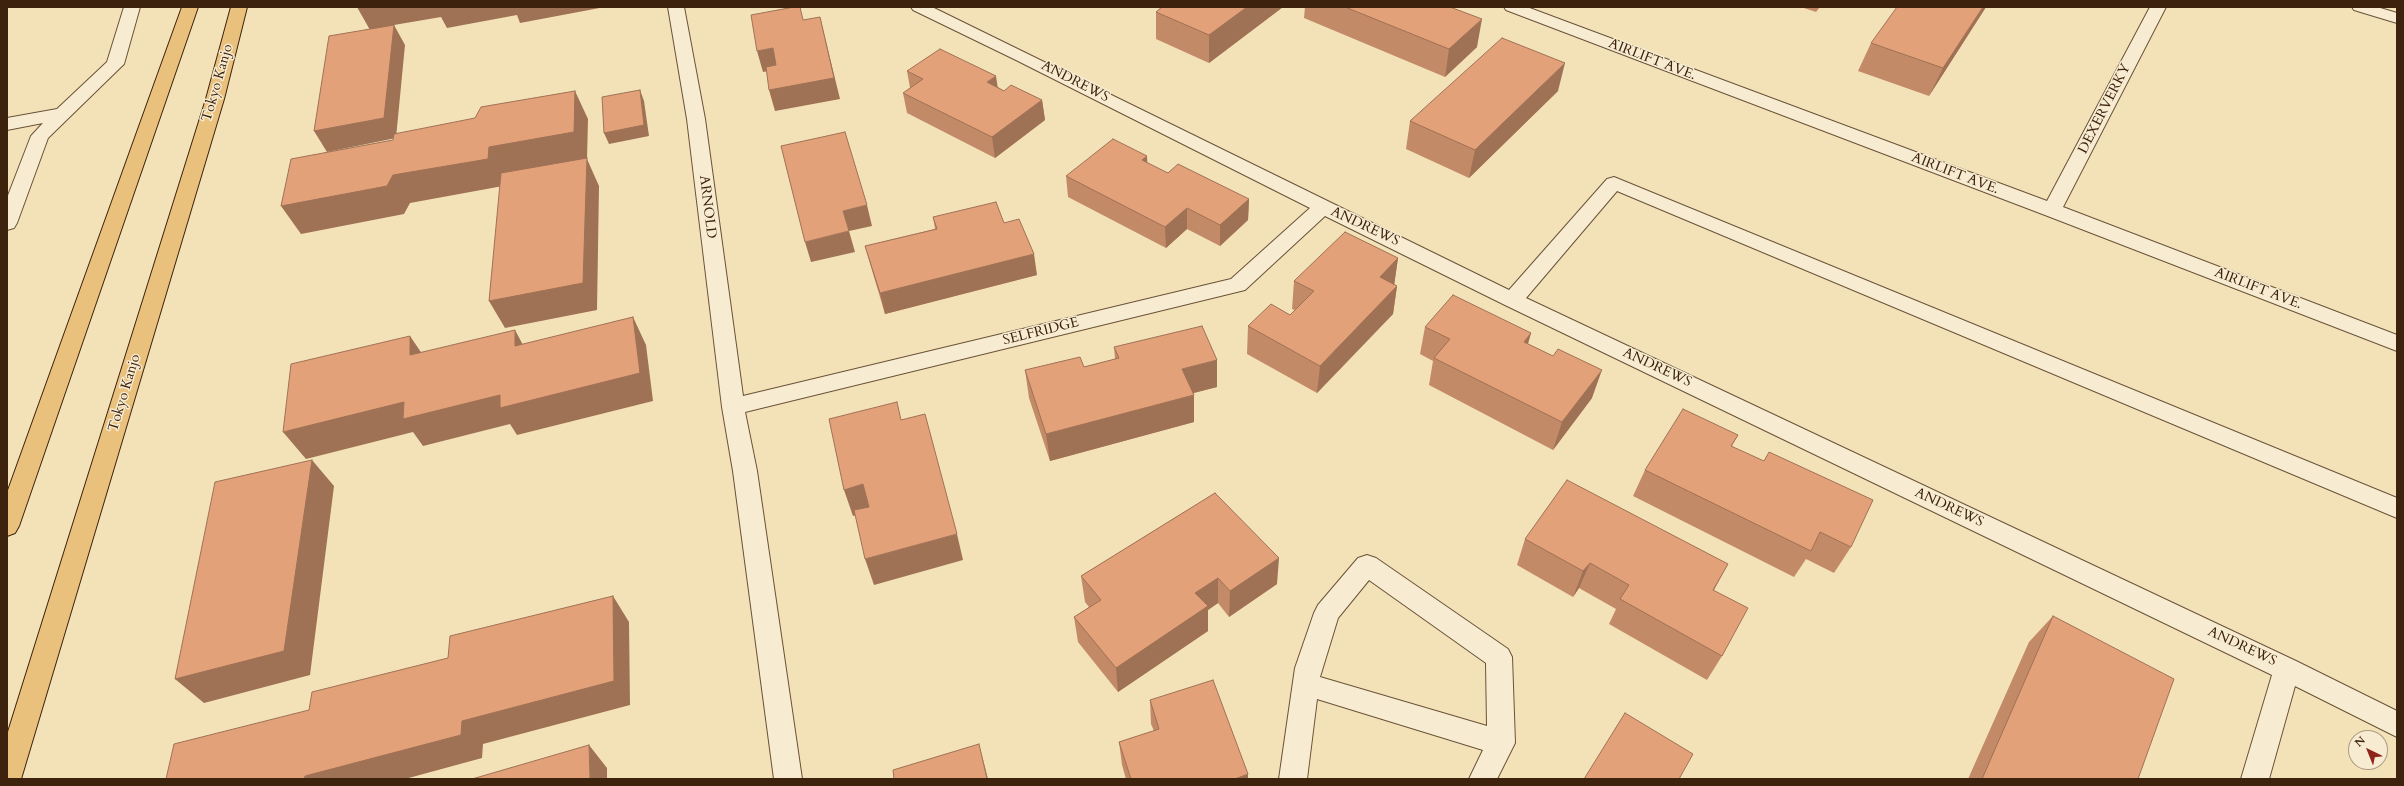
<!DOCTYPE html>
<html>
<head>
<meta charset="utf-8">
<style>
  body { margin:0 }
  #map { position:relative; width:2404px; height:786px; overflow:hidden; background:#f3e2b8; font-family:Cardo,serif }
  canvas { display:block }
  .frame { position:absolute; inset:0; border:8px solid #3d220e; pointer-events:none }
  .north { position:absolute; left:2348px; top:730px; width:40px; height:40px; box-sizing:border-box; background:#f7ecd1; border:1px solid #ad9b83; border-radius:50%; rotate:317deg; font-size:11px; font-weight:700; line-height:16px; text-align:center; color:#3d220e }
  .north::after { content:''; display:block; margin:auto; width:14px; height:18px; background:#8f2418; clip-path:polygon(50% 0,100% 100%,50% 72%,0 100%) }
</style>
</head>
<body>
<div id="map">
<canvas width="2404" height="786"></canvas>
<div class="frame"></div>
<div class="north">N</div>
</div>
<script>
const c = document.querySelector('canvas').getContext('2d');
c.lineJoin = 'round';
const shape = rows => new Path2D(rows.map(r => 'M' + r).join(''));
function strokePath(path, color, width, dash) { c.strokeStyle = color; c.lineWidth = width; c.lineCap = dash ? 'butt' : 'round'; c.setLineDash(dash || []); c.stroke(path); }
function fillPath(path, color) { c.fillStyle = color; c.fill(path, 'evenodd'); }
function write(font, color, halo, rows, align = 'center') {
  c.font = font + ' Cardo,serif'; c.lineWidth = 3; c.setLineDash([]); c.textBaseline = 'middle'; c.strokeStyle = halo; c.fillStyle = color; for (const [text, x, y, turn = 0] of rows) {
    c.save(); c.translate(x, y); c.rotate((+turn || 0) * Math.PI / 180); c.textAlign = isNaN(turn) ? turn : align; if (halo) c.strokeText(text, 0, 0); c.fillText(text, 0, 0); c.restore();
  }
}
const lane = shape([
  [124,7,140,7,124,64,48,138,17,223,14,228,7,230,7,198,31,136,43,123,7,130,7,118,57,109,107,62,124,7],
  [668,7,684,7,705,119,743,396,1231,279,1310,208,1016,60,913,10,911,7,932,7,1509,290,1607,179,1614,177,2397,498,2397,518,1617,191,1526,298,2296,661,2397,711,2397,737,2295,686,2269,779,2241,779,2272,675,1505,305,1325,216,1245,290,745,412,757,471,802,779,774,779,733,471,722,407,687,119,668,7],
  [1504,7,1527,7,2047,201,2150,7,2166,7,2063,207,2397,335,2397,351,2045,215,1506,10,1504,7],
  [2352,7,2377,7,2397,13,2397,23,2354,10,2352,7],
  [1367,555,1376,558,1508,649,1512,657,1515,743,1497,779,1469,779,1483,750,1317,699,1307,779,1279,779,1295,668,1314,613,1318,605,1358,558,1367,555],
  [1369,580,1486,663,1487,726,1320,677,1338,618,1369,580]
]);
const highway = shape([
  [182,7,198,7,19,526,15,533,7,536,7,493,182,7],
  [231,7,247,7,224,99,21,779,7,779,7,735,206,99,231,7]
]);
strokePath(lane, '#6a5238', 2);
strokePath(highway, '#3d220e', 2);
fillPath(lane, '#f7ecd1');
fillPath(highway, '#eac17c');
fillPath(shape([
  [1162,7,1283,7,1209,63,1156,39,1156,12],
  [1305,7,1450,7,1477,47,1445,77,1304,18],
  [1801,7,1820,7,1816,12],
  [1986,7,1929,96,1858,71,1871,43],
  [907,71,998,87,1004,91,1042,100,1045,120,995,158,907,113,903,93,910,88],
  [1558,91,1469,178,1406,149,1410,121],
  [1147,156,1147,163,1168,173,1249,199,1248,220,1220,246,1187,229,1166,248,1068,197,1066,176],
  [933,217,1004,223,1037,275,885,314,871,267,865,246,935,229],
  [1398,258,1394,285,1397,286,1393,314,1317,393,1247,354,1248,326,1290,315,1295,310,1292,309,1294,281],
  [1425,327,1531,333,1528,344,1592,398,1553,450,1429,385,1433,361,1420,354],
  [1114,347,1217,387,1193,393,1194,395,1194,422,1050,461,1029,398,1025,370,1084,367,1115,359],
  [1738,435,1732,446,1851,547,1834,573,1806,559,1794,577,1633,496,1645,470],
  [1215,493,1277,584,1229,617,1218,603,1208,610,1208,631,1118,692,1078,642,1074,617,1089,607,1085,602,1081,576],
  [1525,539,1714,590,1722,656,1707,680,1609,624,1616,609,1579,588,1573,597,1517,565],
  [2053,616,2138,779,1968,779,2029,642],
  [1150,700,1248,779,1126,779,1122,765,1119,742,1154,731,1151,724]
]), '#c38a68');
fillPath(shape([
  [357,7,605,7,520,23,517,15,447,28,441,17,394,25,405,45,396,138,327,152,314,131,370,30],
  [1247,7,1283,7,1209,63,1209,35],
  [1983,7,1986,7,1929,96,1943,68],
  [820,17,840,99,775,111,769,90],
  [1482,19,1477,47,1445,77,1449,49],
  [773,48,779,69,763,72,757,51],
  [1565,63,1558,91,1469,178,1475,150],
  [996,76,999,96,987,82],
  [640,90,644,101,649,136,609,144,604,133],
  [575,91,588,119,587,159,599,186,597,310,505,328,489,301,503,186,410,203,404,214,301,234,281,206,393,175,489,147],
  [1042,100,1045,120,995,158,992,137],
  [1147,156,1148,177,1142,160],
  [1249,199,1248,220,1220,246,1220,225],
  [867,205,872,226,849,231,843,211],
  [1187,208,1187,229,1166,248,1165,227],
  [849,231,855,252,811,262,805,242],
  [1034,254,1037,275,885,314,880,293],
  [1398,258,1394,286,1380,277],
  [1397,286,1393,314,1317,393,1320,366],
  [633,317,646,345,653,401,517,435,510,424,423,446,413,432,306,459,283,432],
  [515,330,530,358,515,346],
  [1531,333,1523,360,1524,342],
  [410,336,429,364,410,355],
  [1217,360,1217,387,1182,396,1182,369],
  [1602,370,1592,398,1553,450,1562,422],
  [1194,395,1194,422,1050,461,1046,434],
  [312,460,334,486,310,675,204,703,175,679],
  [863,484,872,511,853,516,844,490],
  [957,534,963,560,874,585,865,559],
  [1279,558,1277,584,1229,617,1230,591],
  [1590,563,1579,588,1573,597,1583,571],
  [1728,564,1714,590,1713,590],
  [1218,578,1218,603,1208,610,1208,631,1118,692,1116,668,1195,593],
  [613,596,629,622,630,705,483,744,482,758,405,779,304,779,305,776,462,721],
  [979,744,985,767,988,779,987,779],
  [589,745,607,768,607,779,590,779],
  [1248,774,1248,779,1235,779]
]), '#9f7155');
const building = shape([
  [794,7,800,7,803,20,820,17,834,78,769,90,766,67,776,65,773,48,757,51,751,15,794,7],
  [1162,7,1247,7,1209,35,1156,12,1162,7],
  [1345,7,1450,7,1482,19,1449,49,1345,7],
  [1897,7,1983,7,1943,68,1871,43,1897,7],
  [394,25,384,118,314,131,329,36,394,25],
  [1502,38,1565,63,1475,150,1410,121,1502,38],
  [940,49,996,76,987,82,1004,91,1011,85,1042,100,992,137,903,93,923,79,907,71,940,49],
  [640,90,644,125,604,133,602,97,640,90],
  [575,91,574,132,489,147,488,159,393,175,387,186,281,206,291,159,393,140,394,134,475,118,481,107,575,91],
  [845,132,867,205,843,211,849,231,805,242,781,146,845,132],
  [1113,139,1147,156,1142,160,1168,173,1178,164,1249,199,1220,225,1187,208,1165,227,1066,176,1113,139],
  [587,158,583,283,489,301,501,173,587,158],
  [996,202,1004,223,1019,219,1034,254,880,293,865,246,937,229,933,217,996,202],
  [1345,232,1398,258,1380,277,1397,286,1320,366,1248,326,1271,304,1290,315,1314,291,1294,281,1345,232],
  [1453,295,1531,333,1524,342,1553,356,1558,349,1602,370,1562,422,1434,358,1450,339,1425,327,1453,295],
  [633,317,640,373,500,408,500,395,403,419,404,402,283,432,291,364,410,336,410,355,515,330,515,346,633,317],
  [1202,326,1217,360,1182,369,1194,395,1046,434,1025,370,1080,357,1084,367,1119,358,1114,347,1202,326],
  [897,402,901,420,925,414,957,534,865,559,854,510,869,507,863,484,844,490,829,419,897,402],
  [1683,409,1738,435,1731,446,1764,461,1769,452,1873,500,1851,547,1820,532,1811,551,1645,470,1683,409],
  [312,460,284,651,175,679,215,482,312,460],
  [1567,480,1728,564,1713,590,1748,608,1722,656,1620,599,1629,585,1590,563,1583,571,1525,539,1567,480],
  [1215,493,1279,558,1230,591,1218,578,1195,593,1208,606,1116,668,1074,617,1101,600,1081,576,1215,493],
  [613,596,614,681,462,721,461,735,305,776,304,779,166,779,174,744,309,710,312,692,448,658,450,636,613,596],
  [2053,616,2174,679,2138,779,1982,779,2053,616],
  [1213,680,1248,774,1235,779,1131,779,1119,742,1159,729,1150,700,1213,680],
  [1625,713,1693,754,1679,779,1584,779,1625,713],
  [979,744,987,779,894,779,893,770,979,744],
  [589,745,590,779,472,779,589,745]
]);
fillPath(building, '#e3a179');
strokePath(building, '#9f7155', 1);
write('14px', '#3d220e', '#f7ecd1', [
  ["AIRLIFT AVE.",1652,60,21],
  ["ANDREWS",1075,82,27],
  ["Tokyo Kanjo",218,83,-74],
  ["DEXERVERKY",2105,109,-63],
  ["AIRLIFT AVE.",1955,174,21],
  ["ARNOLD",707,207,83],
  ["ANDREWS",1365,227,25],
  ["AIRLIFT AVE.",2258,289,21],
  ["SELFRIDGE",1041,332,-14],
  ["ANDREWS",1657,368,25],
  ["Tokyo Kanjo",125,393,-73],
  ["ANDREWS",1949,508,25],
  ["ANDREWS",2242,647,25]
]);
</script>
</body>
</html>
